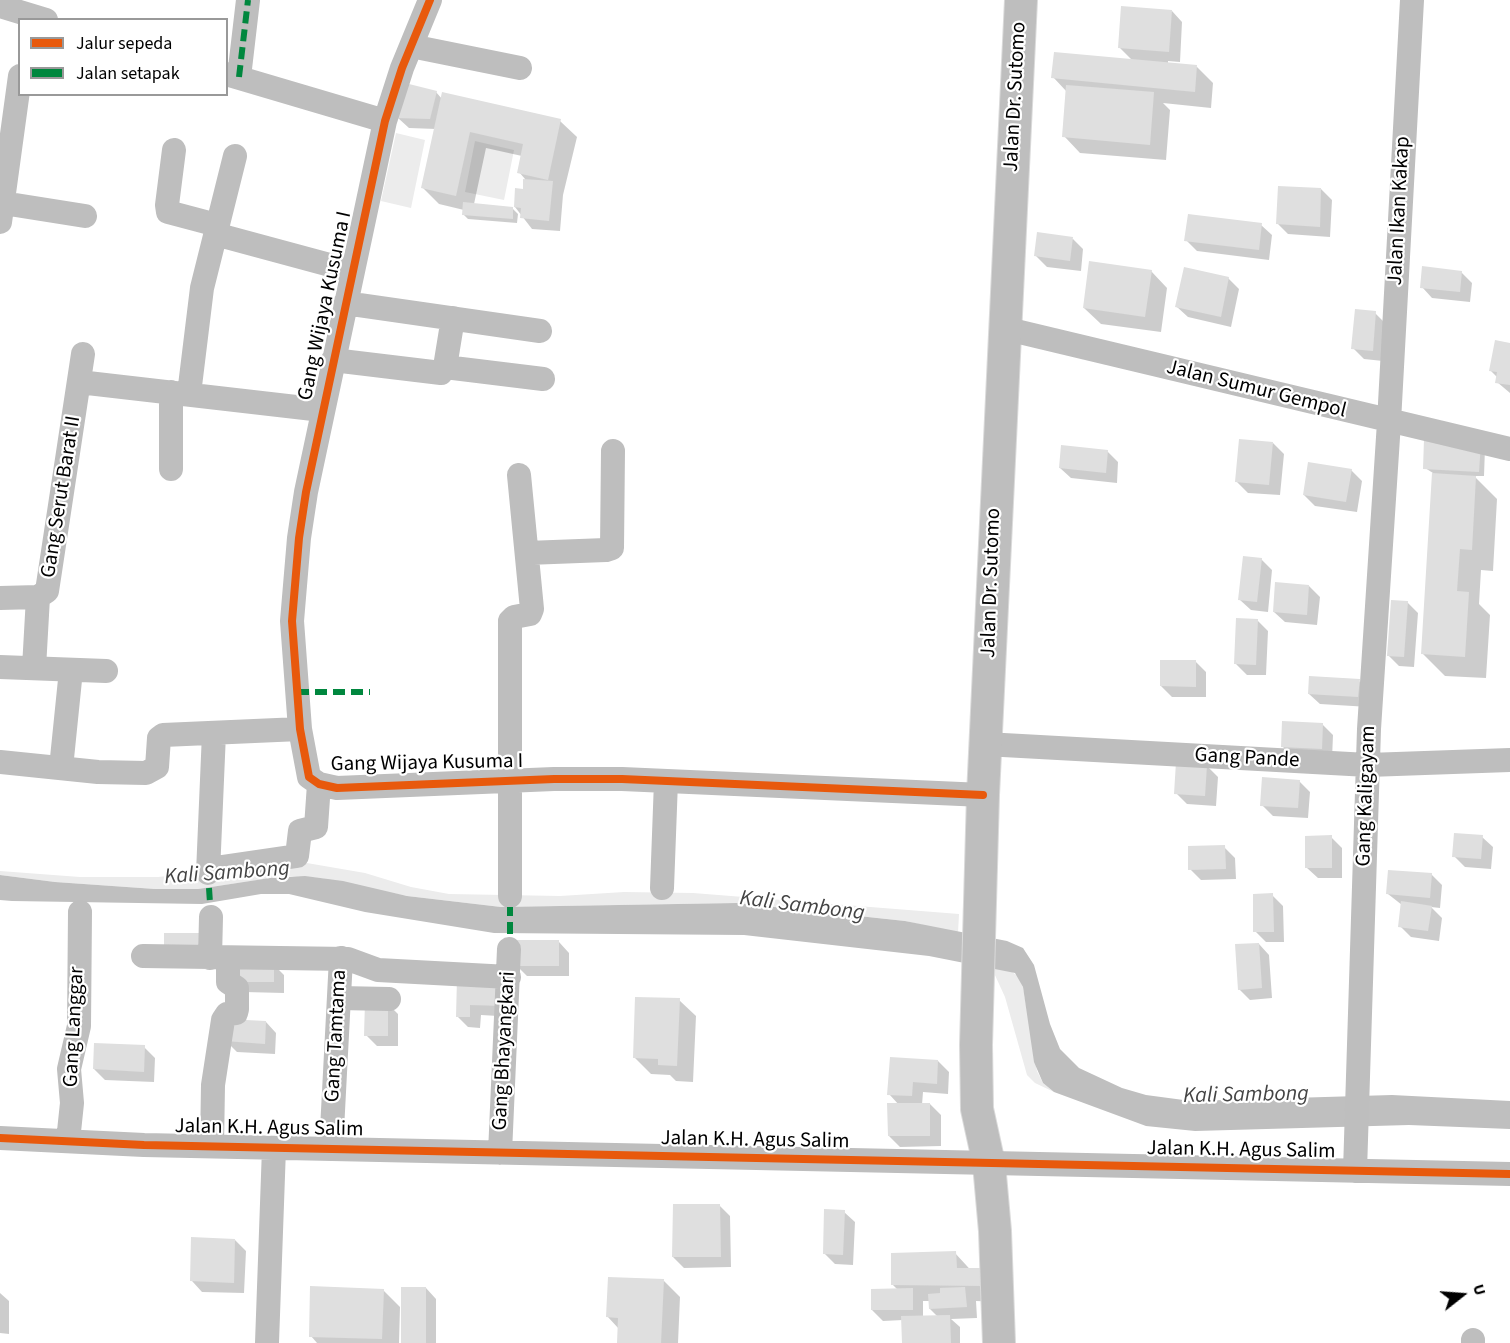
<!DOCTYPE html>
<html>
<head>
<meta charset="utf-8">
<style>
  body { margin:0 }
  #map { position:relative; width:1510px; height:1343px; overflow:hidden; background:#fff; font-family:"Source Sans 3",sans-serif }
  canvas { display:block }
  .legend { position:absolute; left:18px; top:18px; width:210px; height:78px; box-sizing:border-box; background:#fff; border:2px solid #999; margin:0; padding:8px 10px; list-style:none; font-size:18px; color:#000 }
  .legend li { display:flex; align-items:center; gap:12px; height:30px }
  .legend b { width:30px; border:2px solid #999 }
  .north { position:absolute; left:1432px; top:1265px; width:60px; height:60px; -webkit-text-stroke:4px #fff; paint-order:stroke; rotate:73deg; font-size:16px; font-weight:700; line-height:24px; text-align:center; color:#000 }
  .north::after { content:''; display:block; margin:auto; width:21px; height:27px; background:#000; clip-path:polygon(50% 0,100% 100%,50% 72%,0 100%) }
</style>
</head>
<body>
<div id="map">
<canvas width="1510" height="1343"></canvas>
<ul class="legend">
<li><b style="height:8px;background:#e8590c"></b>Jalur sepeda</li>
<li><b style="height:8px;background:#00873e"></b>Jalan setapak</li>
</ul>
<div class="north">U</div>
</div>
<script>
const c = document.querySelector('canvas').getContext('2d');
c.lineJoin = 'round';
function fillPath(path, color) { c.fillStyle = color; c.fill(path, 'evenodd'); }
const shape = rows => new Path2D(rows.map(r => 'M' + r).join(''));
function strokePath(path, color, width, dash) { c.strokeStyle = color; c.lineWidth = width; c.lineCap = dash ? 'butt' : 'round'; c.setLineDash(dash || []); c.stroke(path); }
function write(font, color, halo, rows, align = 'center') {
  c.font = font + ' "Source Sans 3",sans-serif'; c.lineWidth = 4.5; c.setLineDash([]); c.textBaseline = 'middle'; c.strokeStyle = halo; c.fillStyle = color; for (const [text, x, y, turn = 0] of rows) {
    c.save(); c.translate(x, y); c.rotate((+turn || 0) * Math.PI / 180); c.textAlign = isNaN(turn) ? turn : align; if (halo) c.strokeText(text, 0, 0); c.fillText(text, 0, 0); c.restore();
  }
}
fillPath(shape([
  [396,133,425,140,411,208,381,201],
  [475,141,514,150,504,200,465,192],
  [301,862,365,873,411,887,449,894,560,896,624,892,693,893,959,914,958,933,905,921,737,903,501,907,407,896,320,878,285,876,198,889,155,889,55,882,0,875,0,871,80,877,158,877],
  [958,961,1009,970,1018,976,1023,987,1037,1071,1043,1083,1054,1092,1035,1083,1027,1075,1005,997,994,973,985,968]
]), '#ececec');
fillPath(shape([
  [0,875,55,882,155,889,198,889,270,878,305,876,343,881,407,896,501,907,737,903,905,921,1007,941,1023,948,1034,965,1050,1024,1060,1049,1079,1068,1122,1088,1146,1095,1191,1101,1392,1095,1510,1101,1510,1129,1409,1125,1195,1131,1146,1126,1054,1092,1043,1083,1034,1062,1023,987,1015,973,929,956,744,935,494,933,365,912,289,894,261,894,202,904,12,901,0,900]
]), '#bfbfbf');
fillPath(shape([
  [1172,11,1182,22,1180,62,1168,61,1168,64,1197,67,1213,83,1211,108,1163,103,1170,110,1166,160,1080,153,1064,136,1067,92,1053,77,1133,61,1120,48],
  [436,92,442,99,560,121,577,137,563,195,560,231,532,229,515,207,524,190,525,179,519,172,522,156,486,148,474,204,513,209,518,214,517,223,468,219,463,214,464,210,439,204,423,188,436,129,409,128,398,118],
  [1321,189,1332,200,1330,237,1288,234,1278,224],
  [1261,225,1272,235,1269,260,1197,251,1186,240],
  [1073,239,1083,249,1081,271,1047,267,1036,256],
  [1151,271,1167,288,1161,332,1101,324,1084,308],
  [1461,272,1472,283,1470,302,1432,298,1422,287],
  [1228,278,1239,289,1231,327,1188,317,1177,307],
  [1375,313,1386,324,1383,361,1364,359,1353,348],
  [1510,345,1510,393,1497,382,1498,378,1491,371],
  [1273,443,1284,454,1280,495,1248,493,1237,482],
  [1485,448,1484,476,1474,476,1497,499,1493,571,1481,570,1479,604,1490,615,1486,678,1445,676,1423,654,1433,473,1425,468],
  [1107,451,1118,462,1117,483,1071,478,1060,468],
  [1351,470,1362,481,1357,512,1315,506,1304,495],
  [1261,559,1272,570,1268,612,1251,610,1240,600],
  [1309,586,1320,597,1317,625,1285,622,1274,612],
  [1407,602,1418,613,1414,667,1399,666,1388,655],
  [1257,620,1268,631,1266,675,1247,675,1236,664],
  [1195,661,1206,672,1206,697,1172,697,1161,686],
  [1359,681,1370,692,1369,707,1320,704,1309,694],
  [1322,724,1333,735,1332,759,1294,758,1283,747],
  [1207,766,1218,777,1216,806,1187,804,1176,793],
  [1299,781,1310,792,1308,818,1273,816,1262,805],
  [1331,837,1342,848,1342,878,1318,878,1307,868],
  [1482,837,1493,847,1491,869,1465,867,1454,856],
  [1224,847,1235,858,1236,879,1201,880,1190,869],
  [1431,874,1442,885,1440,908,1431,907,1442,918,1439,941,1411,937,1400,926,1402,905,1388,894],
  [1272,895,1283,906,1284,942,1266,942,1255,931],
  [559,942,569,953,569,976,527,976,516,965],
  [1259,944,1269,955,1272,998,1250,1000,1239,989],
  [273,964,284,975,284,993,244,992,233,981],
  [458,979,515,1017,481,1015,480,1028,468,1027,457,1016],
  [679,1000,696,1016,693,1082,676,1081,670,1075,651,1074,634,1057],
  [387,1003,398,1014,398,1046,377,1046,366,1035],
  [266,1022,276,1033,275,1054,237,1052,226,1041],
  [144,1047,155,1058,154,1082,105,1080,94,1069],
  [938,1061,949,1072,948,1094,923,1092,922,1105,930,1104,941,1115,941,1146,900,1147,889,1136,899,1105,889,1094],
  [719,1205,730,1216,731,1267,684,1268,673,1257],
  [844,1212,855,1222,853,1265,835,1264,824,1253],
  [235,1240,246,1251,244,1293,202,1292,192,1281],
  [955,1253,1000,1302,976,1301,977,1318,951,1319,960,1327,960,1343,904,1343,903,1320,883,1321,872,1310,898,1290,892,1284],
  [923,1301,930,1301,930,1309,938,1317,923,1317],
  [664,1281,680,1297,678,1343,619,1343,619,1329,607,1316],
  [426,1288,436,1299,436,1343,402,1343],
  [383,1290,400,1307,399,1343,317,1343,311,1336],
  [0,1293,9,1301,9,1334,0,1333]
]), '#0003');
fillPath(shape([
  [1121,6,1172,10,1169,52,1118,48],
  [1054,52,1197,65,1195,92,1051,78],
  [405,83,437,91,430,119,396,118],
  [1066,85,1154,92,1150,145,1062,137],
  [442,92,561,119,548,180,517,173,523,144,470,132,456,196,421,188],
  [523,179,553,181,549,221,520,218,521,208,514,207,515,188,523,189],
  [1278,186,1321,188,1320,227,1276,224],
  [463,202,513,207,513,219,462,215],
  [1188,214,1262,223,1259,250,1184,241],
  [1037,232,1073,237,1070,261,1034,256],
  [1089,261,1152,270,1145,317,1083,308],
  [1422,266,1462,271,1460,292,1420,288],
  [1184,267,1229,277,1221,317,1175,307],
  [1355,309,1376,311,1373,351,1351,349],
  [1495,340,1510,343,1510,385,1495,383,1497,372,1489,371],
  [1239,439,1273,442,1269,485,1235,482],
  [1424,439,1481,442,1479,472,1423,469],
  [1061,445,1108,450,1106,473,1059,468],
  [1308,462,1352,469,1346,502,1303,495],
  [1432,473,1476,476,1472,550,1460,549,1457,591,1469,592,1465,657,1421,654],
  [1243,556,1262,558,1257,602,1238,600],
  [1275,582,1309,585,1307,615,1273,612],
  [1391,600,1408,601,1404,657,1387,656],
  [1236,618,1258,619,1256,665,1234,664],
  [1160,660,1196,660,1196,687,1160,686],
  [1309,676,1360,679,1358,697,1308,694],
  [1282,721,1323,723,1322,749,1281,747],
  [1176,762,1207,765,1205,796,1174,794],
  [1262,777,1300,780,1298,808,1260,806],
  [1454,833,1483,835,1481,859,1452,857],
  [1332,835,1332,868,1305,868,1305,836],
  [1225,845,1226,869,1188,870,1188,846],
  [1388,870,1432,873,1430,898,1386,894],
  [1273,893,1274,932,1253,932,1253,894],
  [1401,901,1432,906,1428,931,1398,927],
  [164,933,208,933,207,955,164,954],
  [514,940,559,940,559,966,514,966],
  [1259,943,1262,988,1238,990,1235,944],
  [232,962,274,962,274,982,231,982],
  [457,978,505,980,504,1006,470,1005,470,1017,456,1017],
  [635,997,680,998,677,1066,658,1065,658,1059,633,1058],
  [365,1001,388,1002,388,1036,364,1036],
  [226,1019,266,1021,265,1044,225,1041],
  [94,1043,145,1045,144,1072,93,1069],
  [890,1057,938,1060,937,1084,913,1082,912,1096,887,1095],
  [887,1103,930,1103,930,1136,888,1136],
  [673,1204,720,1204,721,1257,672,1257],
  [824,1209,845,1210,843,1255,823,1254],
  [191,1237,235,1239,234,1283,190,1281],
  [956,1251,957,1268,984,1268,984,1286,891,1285,891,1253],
  [608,1277,664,1279,661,1343,617,1343,618,1318,606,1317],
  [310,1286,384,1289,382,1339,309,1337],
  [401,1287,426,1287,426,1343,401,1343],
  [965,1287,967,1307,929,1309,928,1294,940,1293,940,1288],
  [913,1288,913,1310,871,1310,871,1289],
  [950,1315,951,1343,902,1343,901,1316]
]), '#dfdfdf');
const major = shape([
  [999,1343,995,1231,989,1164,977,1109,976,1045,983,795,1021,0]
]);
strokePath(major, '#dbdbdb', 34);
strokePath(shape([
  [430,0,402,68,385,121,306,492,299,538,292,621,300,729,309,777,319,784,337,788,554,779,622,779,983,795],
  [0,6,46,20],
  [411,46,520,68],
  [226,74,385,121],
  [239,77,248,0],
  [174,150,167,205,168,212,217,225],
  [3,203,85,216],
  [0,222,20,76],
  [215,234,352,271],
  [345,303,540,331],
  [1003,328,1510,449],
  [333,360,441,373,445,367,453,318],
  [445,367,543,379],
  [79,382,322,410],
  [189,394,202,288,235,156],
  [171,469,171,392],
  [527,553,606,550,612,548,613,451],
  [0,598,38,597,47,591,83,354],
  [0,667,106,671],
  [34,668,38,597],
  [985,744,1368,765,1510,760],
  [0,762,98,772,146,773,157,767,159,738,163,735,300,729],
  [61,768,71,670],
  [208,869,297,856,300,831,316,827,319,784],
  [208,873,214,733],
  [662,888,666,781],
  [510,896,510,621,514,617,530,614,532,609,519,475],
  [143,956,348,959,378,970,509,977],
  [210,958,211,917],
  [339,998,389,999],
  [0,1138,144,1145,1510,1174],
  [68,1141,72,1103,69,1069,79,1026,80,912],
  [212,1146,213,1085,223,1020,227,1014,236,1013,237,1009,237,988,228,982,228,958],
  [331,1149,341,958],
  [500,1153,509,949],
  [1355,1171,1369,729,1389,422,1412,0],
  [267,1343,274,1148],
  [1473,1343,1473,1340]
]), '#bebebe', 24);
strokePath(major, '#bebebe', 32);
strokePath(shape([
  [239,77,248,0],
  [297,692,370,692],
  [209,888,210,903],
  [510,934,510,907]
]), '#00873e', 6, [12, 6]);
strokePath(shape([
  [430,0,402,68,385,121,306,492,299,538,292,621,300,729,309,777,319,784,337,788,554,779,622,779,983,795],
  [0,1138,144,1145,1510,1174]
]), '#e8590c', 8);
write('21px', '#000', '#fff', [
  ["Jalan Dr. Sutomo",1016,97,-87],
  ["Jalan Ikan Kakap",1400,211,-87],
  ["Gang Wijaya Kusuma I",326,306,-78],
  ["Jalan Sumur Gempol",1256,390,14],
  ["Gang Serut Barat II",62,497,-81],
  ["Jalan Dr. Sutomo",992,583,-88],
  ["Gang Pande",1247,759,3],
  ["Gang Wijaya Kusuma I",427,764,-1],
  ["Gang Kaligayam",1367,796,-88],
  ["Gang Langgar",75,1027,-87],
  ["Gang Tamtama",337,1036,-87],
  ["Gang Bhayangkari",505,1051,-87],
  ["Jalan K.H. Agus Salim",269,1129,1],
  ["Jalan K.H. Agus Salim",755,1141,1],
  ["Jalan K.H. Agus Salim",1241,1151,1]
]);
write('italic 22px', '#444', '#fff', [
  ["Kali Sambong",227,874,-4],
  ["Kali Sambong",802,907,7],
  ["Kali Sambong",1246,1096,-1]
]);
</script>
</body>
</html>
